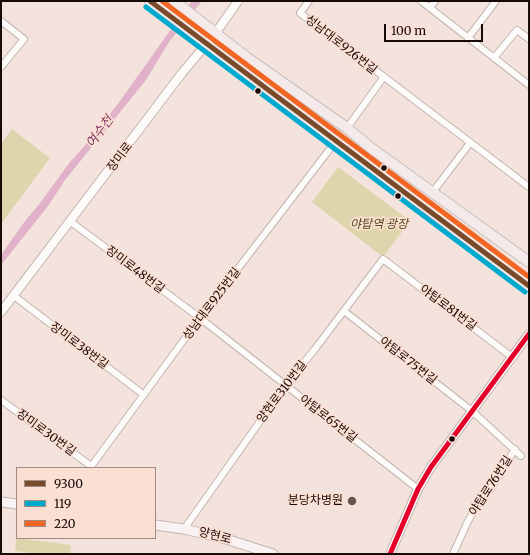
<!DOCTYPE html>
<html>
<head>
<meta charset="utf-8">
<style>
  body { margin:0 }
  #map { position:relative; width:530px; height:555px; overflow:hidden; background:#f3e3dc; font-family:Merriweather,serif }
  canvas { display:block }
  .frame { position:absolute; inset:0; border:2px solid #170b07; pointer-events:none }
  .legend { position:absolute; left:16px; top:467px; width:140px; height:72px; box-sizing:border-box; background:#fcdfd3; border:1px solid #a08a81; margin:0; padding:5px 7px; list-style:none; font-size:12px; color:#170b07 }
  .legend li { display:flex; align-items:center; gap:8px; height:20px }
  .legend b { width:20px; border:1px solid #a08a81 }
  .scale { position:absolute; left:384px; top:24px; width:99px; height:18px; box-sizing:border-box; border:2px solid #170b07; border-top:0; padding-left:5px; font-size:12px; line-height:14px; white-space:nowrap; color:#170b07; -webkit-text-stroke:3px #fcdfd3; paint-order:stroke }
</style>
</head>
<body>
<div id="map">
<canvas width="530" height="555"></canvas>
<div class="frame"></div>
<ul class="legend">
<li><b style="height:5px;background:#7a4b2a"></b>9300</li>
<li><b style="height:5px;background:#00a9ce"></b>119</li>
<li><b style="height:5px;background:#f26522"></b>220</li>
</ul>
<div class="scale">100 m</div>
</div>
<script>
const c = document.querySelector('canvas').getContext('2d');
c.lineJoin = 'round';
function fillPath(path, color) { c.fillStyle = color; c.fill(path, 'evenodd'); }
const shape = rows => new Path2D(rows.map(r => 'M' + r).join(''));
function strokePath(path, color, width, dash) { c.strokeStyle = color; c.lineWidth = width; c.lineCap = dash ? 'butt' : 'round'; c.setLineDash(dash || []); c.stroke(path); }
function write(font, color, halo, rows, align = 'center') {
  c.font = font + ' Merriweather,"Noto Sans KR",serif'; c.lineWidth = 3.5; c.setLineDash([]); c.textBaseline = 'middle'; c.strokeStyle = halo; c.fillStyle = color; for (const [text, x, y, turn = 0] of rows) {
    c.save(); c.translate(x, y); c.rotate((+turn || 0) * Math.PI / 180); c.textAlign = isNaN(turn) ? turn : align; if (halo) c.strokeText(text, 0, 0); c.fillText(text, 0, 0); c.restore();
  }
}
fillPath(shape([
  [12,129,50,158,1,224,1,144],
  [338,167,410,221,383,257,312,202],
  [16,538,71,545,70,554,40,554,15,551]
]), '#ded5ad');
fillPath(shape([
  [192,1,202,1,169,42,146,80,65,180,48,206,1,265,1,255,25,221,37,207,70,162,89,141,120,101,179,18]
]), '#e0b1c9');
const minor = shape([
  [309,1,300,13,529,187],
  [421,1,529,85],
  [430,8,435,1],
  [1,21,24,39,1,67],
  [468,38,496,1],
  [494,58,517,30,529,39],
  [347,128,383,78],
  [432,193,470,143],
  [71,222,200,318,418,489],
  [14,296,144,395],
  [344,311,472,411,521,456],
  [1,400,91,466],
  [90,468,200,318,336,141],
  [184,529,285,386,315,349,383,259,512,357],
  [453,554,468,521,479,503,491,488,515,449]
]);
const tertiary = shape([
  [1,312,182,73,215,34,238,1],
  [390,554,418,489,431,467,529,334]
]);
const secondary = shape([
  [1,502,17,504],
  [155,525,184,529,226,539,273,554]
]);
const primary = shape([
  [150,1,223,57,428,209,529,286],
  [174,1,246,57,347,128,371,148,529,262]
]);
strokePath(minor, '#c3b5b0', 8);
strokePath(tertiary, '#c3b5b0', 10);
strokePath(secondary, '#c3b5b0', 11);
strokePath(primary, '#c8bfbc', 12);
strokePath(minor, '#fdfbfa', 6);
strokePath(tertiary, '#fdfbfa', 8);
strokePath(secondary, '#f9f2f2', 9);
strokePath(primary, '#f5eaea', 10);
strokePath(shape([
  [150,1,529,286]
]), '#7a4b2a', 5);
strokePath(shape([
  [146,7,525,292]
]), '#00a9ce', 5);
strokePath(shape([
  [162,1,529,277]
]), '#f26522', 5);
strokePath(shape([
  [390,554,418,489,431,467,529,334]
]), '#e4002b', 5);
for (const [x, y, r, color] of [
  [258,91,3.5,"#170b07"],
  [384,168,3.5,"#170b07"],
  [398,196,3.5,"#170b07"],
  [452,439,3.5,"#170b07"],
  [352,501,5,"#645752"]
]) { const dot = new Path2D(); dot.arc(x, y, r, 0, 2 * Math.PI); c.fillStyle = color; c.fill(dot); strokePath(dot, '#fcdfd3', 1.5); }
write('12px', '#170b07', '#fcdfd3', [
  ["성남대로926번길",341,45,38],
  ["장미로",120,157,-53],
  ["장미로48번길",135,270,37],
  ["성남대로925번길",212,304,-53],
  ["야탑로81번길",448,308,37],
  ["장미로38번길",79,346,37],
  ["야탑로75번길",408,361,38],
  ["양현로310번길",282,392,-53],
  ["야탑로65번길",328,419,38],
  ["장미로30번길",46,433,36],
  ["야탑로76번길",491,486,-57],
  ["양현로",215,536,14]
]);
write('italic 12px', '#524e1d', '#fcdfd3', [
  ["야탑역 광장",379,225]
]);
write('12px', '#170b07', '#fcdfd3', [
  ["분당차병원",343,501]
], 'right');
write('italic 13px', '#7d3666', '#fcdfd3', [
  ["여수천",100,132,-53]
]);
</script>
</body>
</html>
